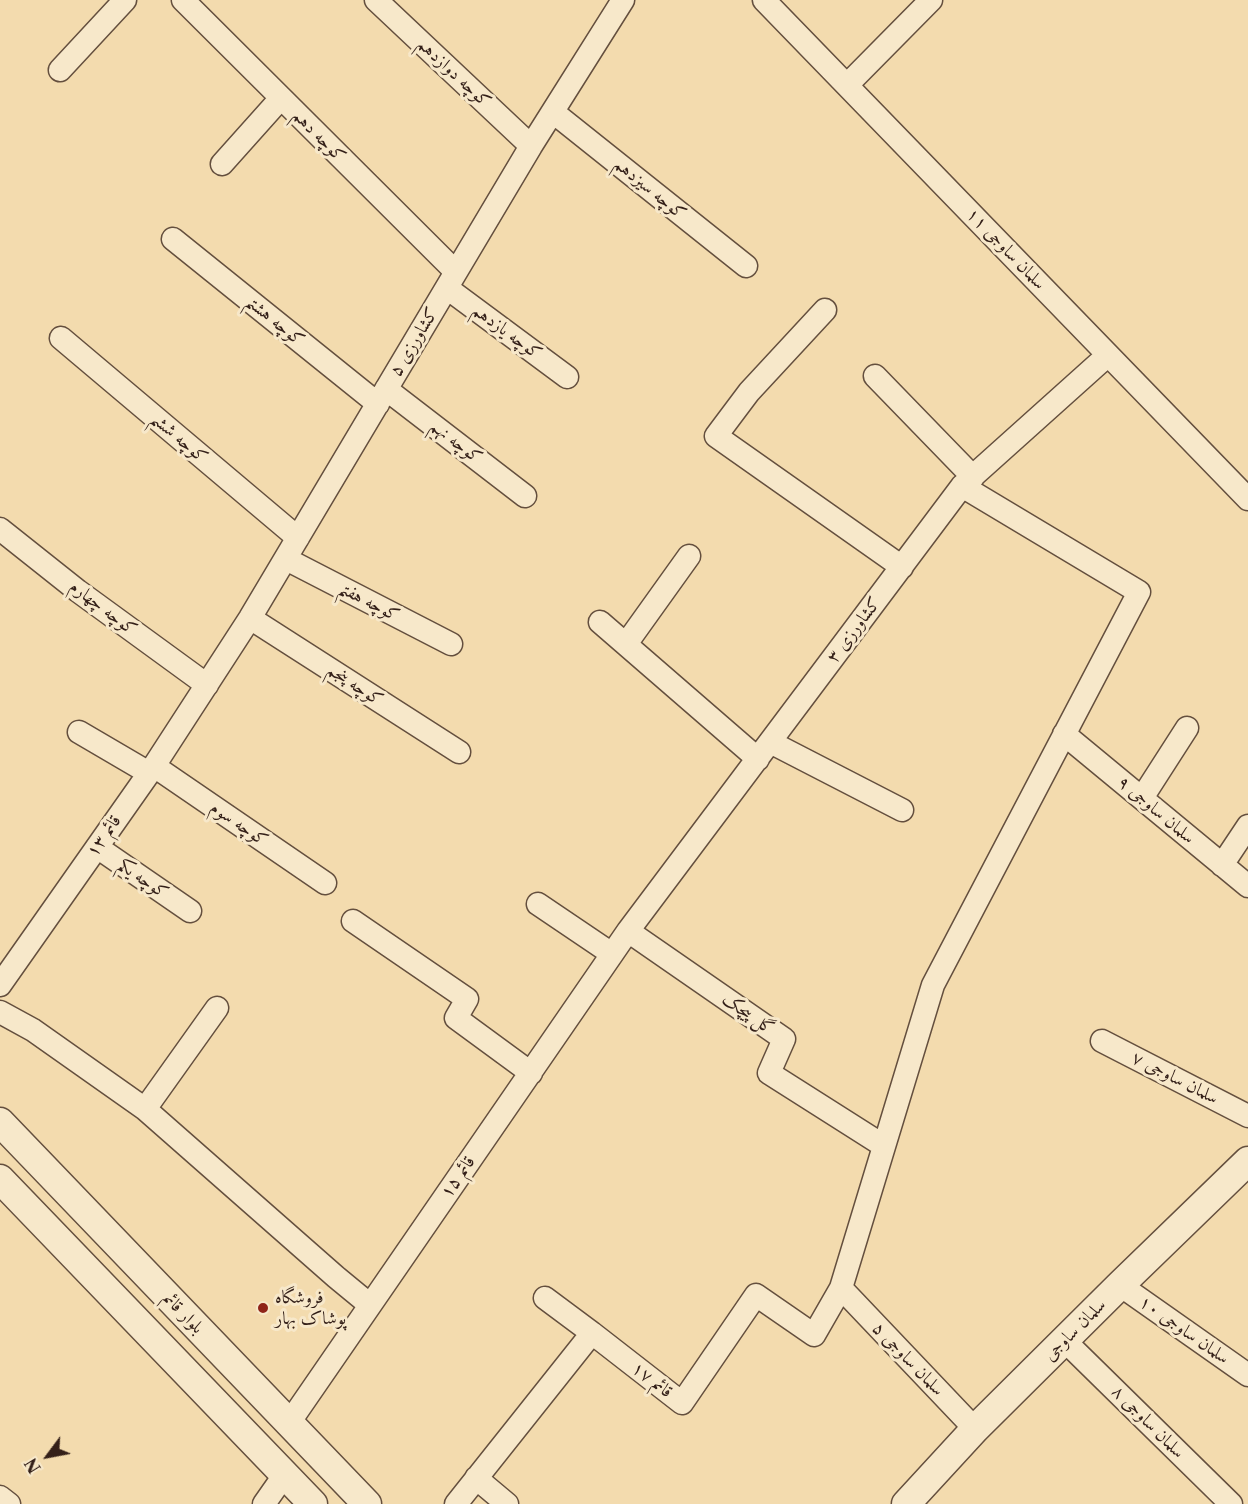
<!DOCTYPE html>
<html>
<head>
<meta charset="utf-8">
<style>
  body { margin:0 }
  #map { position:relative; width:1248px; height:1504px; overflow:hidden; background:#f3dbae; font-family:"Libre Caslon Text",serif }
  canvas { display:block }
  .north { position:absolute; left:18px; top:1426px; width:60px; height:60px; -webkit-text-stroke:4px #f7e8ca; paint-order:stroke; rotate:238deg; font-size:16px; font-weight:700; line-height:24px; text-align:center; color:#342019 }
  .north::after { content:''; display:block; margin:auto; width:21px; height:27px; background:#342019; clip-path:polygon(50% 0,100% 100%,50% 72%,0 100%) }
</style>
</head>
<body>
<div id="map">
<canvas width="1248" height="1504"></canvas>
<div class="north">N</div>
</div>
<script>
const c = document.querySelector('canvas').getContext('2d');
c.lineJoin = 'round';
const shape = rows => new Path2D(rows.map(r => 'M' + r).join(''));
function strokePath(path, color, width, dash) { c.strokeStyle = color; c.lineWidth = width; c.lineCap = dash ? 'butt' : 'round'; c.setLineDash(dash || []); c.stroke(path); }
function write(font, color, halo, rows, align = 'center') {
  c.font = font + ' "Libre Caslon Text",Amiri,serif'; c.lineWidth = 6; c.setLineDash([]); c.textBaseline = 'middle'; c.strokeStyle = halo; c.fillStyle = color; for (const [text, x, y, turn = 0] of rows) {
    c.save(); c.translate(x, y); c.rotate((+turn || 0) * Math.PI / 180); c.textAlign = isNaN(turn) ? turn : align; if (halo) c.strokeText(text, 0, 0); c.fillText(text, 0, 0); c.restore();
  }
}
const minor = shape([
  [183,0,456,272],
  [376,0,531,146],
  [764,0,1248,499],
  [60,70,125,0],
  [847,85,931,0],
  [553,112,746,266],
  [222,164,281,98],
  [173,239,378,404],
  [447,288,567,377],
  [825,310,749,392,716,436,902,567],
  [61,338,298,538],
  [875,376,973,477],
  [386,389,525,496],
  [0,529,78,591,207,685],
  [286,559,451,644],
  [250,618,459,752],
  [600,622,758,759],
  [626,644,689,556],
  [79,732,149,773],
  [1064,734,1248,886],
  [770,742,902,810],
  [154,766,325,883],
  [1142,798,1187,728],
  [97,847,190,911],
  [1222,865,1248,826],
  [538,904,612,954],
  [353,921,467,999,456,1018,531,1073],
  [628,931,784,1039,769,1073,884,1146],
  [0,985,154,766,250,618,531,146,623,0],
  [0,1012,33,1030,145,1109,336,1277,370,1305],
  [1102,1041,1248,1116],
  [145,1109,217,1008],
  [1120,1285,1248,1375],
  [841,1288,975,1429],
  [545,1298,592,1333],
  [1065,1341,1231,1504],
  [289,1423,628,931,962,486,1108,355],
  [476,1478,507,1504],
  [0,1497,9,1504],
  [264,1504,285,1474],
  [456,1504,592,1333,682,1403,756,1295,814,1335,841,1288,933,985,1139,592,962,486]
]);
const tertiary = shape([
  [0,1122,367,1504],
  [0,1179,313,1504],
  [906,1504,975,1429,1120,1285,1248,1161]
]);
strokePath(minor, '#644f3e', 25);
strokePath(tertiary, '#644f3e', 31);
strokePath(minor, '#f7e8ca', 22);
strokePath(tertiary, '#f7e8ca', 28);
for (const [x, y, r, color] of [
  [263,1308,6,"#8f2418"]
]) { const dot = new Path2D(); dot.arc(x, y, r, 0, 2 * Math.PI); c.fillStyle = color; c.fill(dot); strokePath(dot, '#f7e8ca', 2); }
write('18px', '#342019', '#f7e8ca', [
  ["کوچه دوازدهم",454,73,43],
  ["کوچه دهم",319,136,45],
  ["کوچه سیزدهم",650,189,39],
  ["سلمان ساوجی ۱۱",1006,249,46],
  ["کوچه هشتم",275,321,39],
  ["کوچه یازدهم",507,332,36],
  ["کشاورزی ۵",414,342,-59],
  ["کوچه ششم",179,438,40],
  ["کوچه نهم",456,442,37],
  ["کوچه هفتم",369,602,27],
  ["کوچه چهارم",103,608,37],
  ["کشاورزی ۳",854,630,-53],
  ["کوچه پنجم",355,685,33],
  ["سلمان ساوجی ۹",1156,810,40],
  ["کوچه سوم",239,824,34],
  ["قائم ۱۳",104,836,-55],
  ["کوچه یکم",143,879,34],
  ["گل پیچک",748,1014,35],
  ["سلمان ساوجی ۷",1175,1078,27],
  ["قائم ۱۵",458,1177,-55],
  ["بلوار قائم",183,1313,46],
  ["سلمان ساوجی",1075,1330,-45],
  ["سلمان ساوجی ۱۰",1184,1330,35],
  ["سلمان ساوجی ۵",908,1359,46],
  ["قائم ۱۷",652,1380,38],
  ["سلمان ساوجی ۸",1148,1422,45]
]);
write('18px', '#342019', '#f7e8ca', [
  ["فروشگاه",275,1298],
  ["پوشاک بهار",275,1319]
], 'left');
</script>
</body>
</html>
